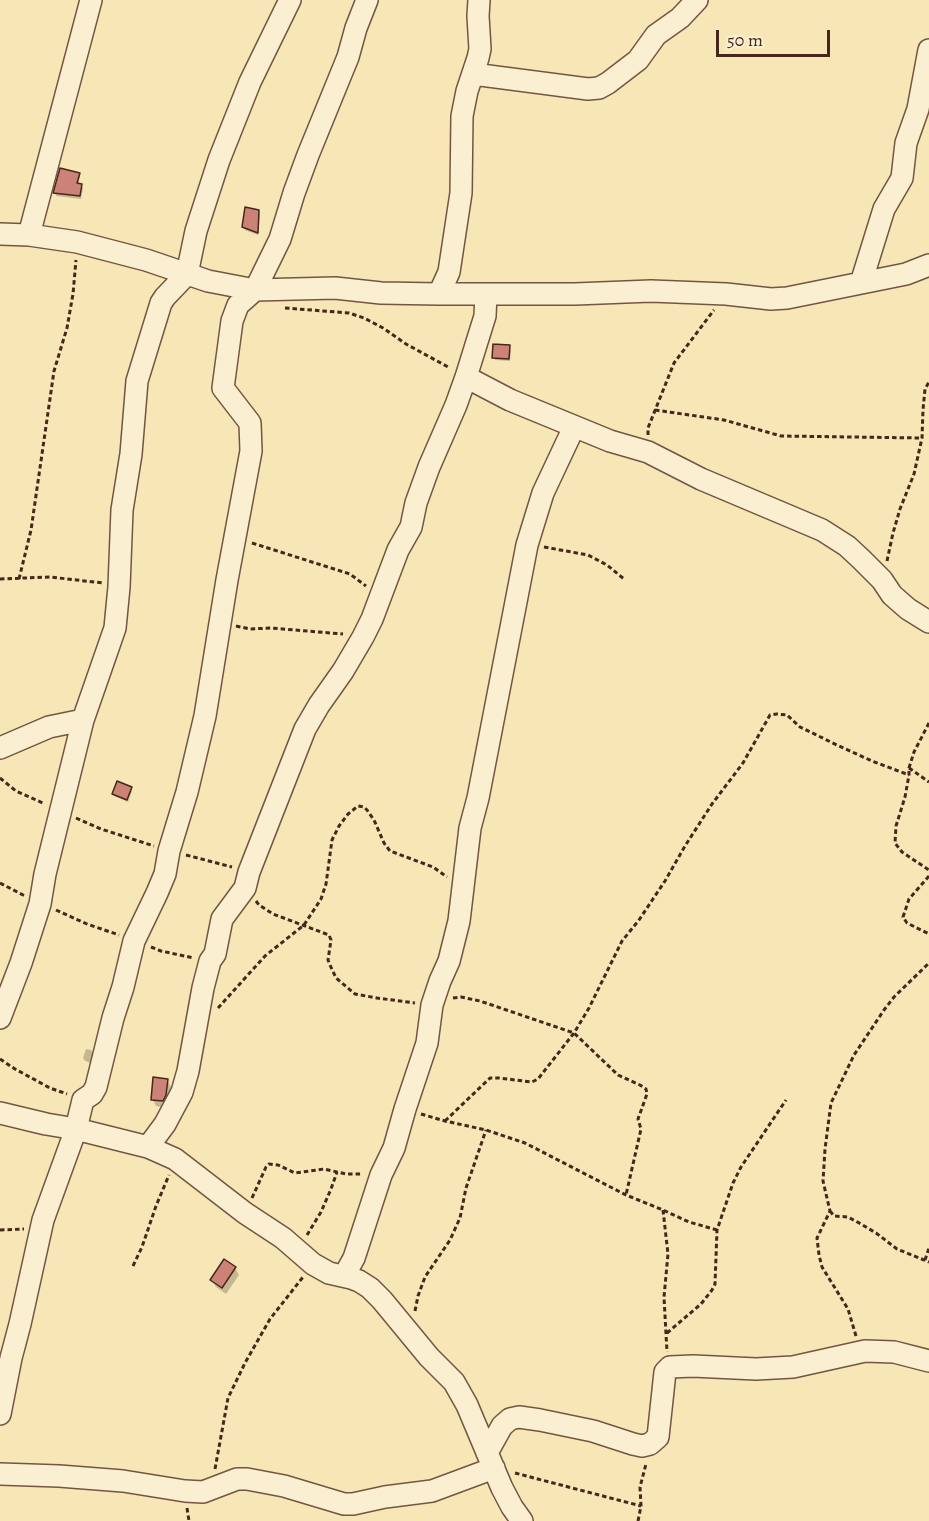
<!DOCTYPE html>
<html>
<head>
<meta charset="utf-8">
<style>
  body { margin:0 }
  #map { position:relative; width:929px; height:1521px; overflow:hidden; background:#f7e6b6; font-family:Alegreya,serif }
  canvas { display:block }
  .scale { position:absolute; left:716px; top:30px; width:114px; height:27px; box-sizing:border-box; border:3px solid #47261b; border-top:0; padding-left:8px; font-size:18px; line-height:21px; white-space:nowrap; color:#47261b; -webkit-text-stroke:4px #faefd0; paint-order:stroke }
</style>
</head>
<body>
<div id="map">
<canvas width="929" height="1521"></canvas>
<div class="scale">50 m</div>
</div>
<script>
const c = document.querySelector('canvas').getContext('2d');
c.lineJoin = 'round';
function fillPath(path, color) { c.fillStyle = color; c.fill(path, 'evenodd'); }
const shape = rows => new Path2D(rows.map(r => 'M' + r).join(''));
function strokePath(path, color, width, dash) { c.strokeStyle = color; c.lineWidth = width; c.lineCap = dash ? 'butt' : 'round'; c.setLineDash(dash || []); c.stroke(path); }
fillPath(shape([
  [79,174,80,177,78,185,81,185,83,188,81,199,56,196,55,193],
  [258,211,260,214,258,235,245,230,244,227],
  [509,347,511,350,510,361,495,360,494,357],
  [131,788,132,791,128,802,115,796,113,794],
  [86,1049,91,1050,93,1053,91,1063,85,1061,83,1058],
  [167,1080,171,1087,169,1102,166,1108,156,1106,153,1100],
  [235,1268,239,1275,226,1294,216,1287,212,1280]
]), '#0003');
const building = shape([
  [60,168,80,173,77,183,82,184,80,196,53,193,60,168],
  [245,207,259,210,258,233,242,227,245,207],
  [493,344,510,345,509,359,492,358,493,344],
  [117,781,132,787,127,800,112,794,117,781],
  [153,1077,168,1079,166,1095,163,1101,151,1100,153,1077],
  [224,1259,236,1267,222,1288,210,1280,224,1259]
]);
fillPath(building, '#cd8277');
strokePath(building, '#47261b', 1.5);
const minor = shape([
  [473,74,588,89,599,88,608,83,638,60,656,35,680,18,697,0],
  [0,234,29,235,77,242,146,260,208,281,255,290,335,288,381,293,439,294,575,294,651,291,726,294,771,299,787,298,906,274,929,265],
  [29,235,91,0],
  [861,283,884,209,902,178,906,143,918,109,929,50],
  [439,294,449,272,461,193,462,116,467,91,478,58,480,49,478,16,479,0],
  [466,377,510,400,610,441,648,452,701,479,822,530,847,546,861,559,882,580,892,595,908,609,929,622],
  [0,748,49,727,83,720],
  [0,1018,21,963,40,904,45,874,83,720,115,628,119,587,122,510,131,454,137,381,161,303,165,297,187,274,196,231,219,160,250,82,290,0],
  [0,1113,46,1124,76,1129,148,1147,175,1159,245,1213,283,1238,313,1264,329,1273,351,1278,359,1281,370,1288,382,1300,429,1357,454,1382,467,1405,502,1488,512,1507,522,1521],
  [148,1147,165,1124,182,1092,188,1071,203,988,210,961,215,954,222,919,245,888,249,872,305,729,319,705,343,671,363,637,372,619,398,550,411,527,416,503,429,467,456,405,466,377,485,316,486,294],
  [344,1276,354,1258,381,1175,394,1148,405,1109,427,1043,432,1005,440,981,449,961,459,921,470,828,478,798,527,545,543,493,574,427],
  [0,1414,11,1358,20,1324,43,1220,76,1129,83,1100,92,1094,96,1087,113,1018,123,987,134,941,157,893,165,874,169,851,187,792,205,716,227,580,251,451,250,423,223,388,232,321,238,305,255,290,280,239,294,193,308,155,348,57,356,28,367,0],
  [487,1453,502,1426,510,1419,519,1417,540,1420,593,1431,633,1444,642,1446,650,1444,658,1437,665,1372,670,1367,693,1366,756,1369,793,1367,865,1351,894,1352,929,1361],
  [0,1474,59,1476,123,1481,185,1491,203,1492,237,1479,247,1479,284,1486,344,1504,353,1504,385,1497,432,1491,494,1468]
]);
strokePath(minor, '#735642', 24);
strokePath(shape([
  [285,308,349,313,364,318,383,328,406,344,450,368],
  [655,410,724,420,781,436,922,438],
  [648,435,648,428,674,363,714,310],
  [252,543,350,574,366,586],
  [544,547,588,555,607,565,624,579],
  [887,561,893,533,900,509,914,474,922,438,923,410,925,389,929,382],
  [0,579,50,577,103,583],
  [19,579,31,530,54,371,67,328,73,294,76,260],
  [236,626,250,629,271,628,343,634],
  [929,723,914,752,909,768,909,775,905,797,896,826,895,843,902,852,929,870],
  [909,768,929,782],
  [0,778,16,791,45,804],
  [76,818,101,829,154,846],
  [186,855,232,867],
  [929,876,909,899,903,917,907,923,929,934],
  [0,883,25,896],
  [256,901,259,905,273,914,329,935,331,940,328,960,330,965,336,978,355,994,377,998,415,1003],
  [56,910,87,924,119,935],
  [151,947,161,951,194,958],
  [453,998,461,997,480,1001,574,1033,618,1075,640,1085,646,1089,647,1094,638,1119,641,1129,626,1195],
  [218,1008,265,956,304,925,321,899,326,884,332,840,339,826,348,814,358,806,364,807,367,810,374,820,384,843,390,851,433,867,447,877],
  [0,1059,15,1069,50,1088,67,1094],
  [421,1114,445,1121,486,1130,525,1143,626,1195,663,1210,689,1222,717,1230],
  [445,1121,490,1078,499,1078,532,1082,538,1079,574,1033,589,1008,622,941,639,920,665,881,685,846,712,804,743,763,770,715,777,714,787,715,800,727,837,745,872,761,909,775],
  [252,1198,266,1167,269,1164,278,1165,295,1173,324,1169,346,1174,363,1174],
  [663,1210,668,1254,664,1297,667,1352],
  [830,1211,834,1216,848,1217,861,1224,876,1233,897,1249,929,1262],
  [0,1230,24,1229],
  [307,1235,321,1212,331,1189,337,1172],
  [925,1260,929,1248],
  [133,1266,142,1247,156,1206,169,1175],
  [415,1311,418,1296,425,1277,450,1240,460,1218,466,1188,486,1130],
  [667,1333,701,1304,712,1290,715,1284,717,1230,733,1183,741,1167,786,1100],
  [856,1336,848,1309,822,1267,819,1255,817,1238,830,1211,823,1181,825,1149,831,1103,854,1055,884,1010,894,997,929,963],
  [215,1469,228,1398,245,1363,270,1319,303,1277],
  [515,1473,641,1506],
  [187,1508,189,1521],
  [638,1521,641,1506,640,1487,646,1464]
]), '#47261b', 3, [4.5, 3]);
strokePath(minor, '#faefd0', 21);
</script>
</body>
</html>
